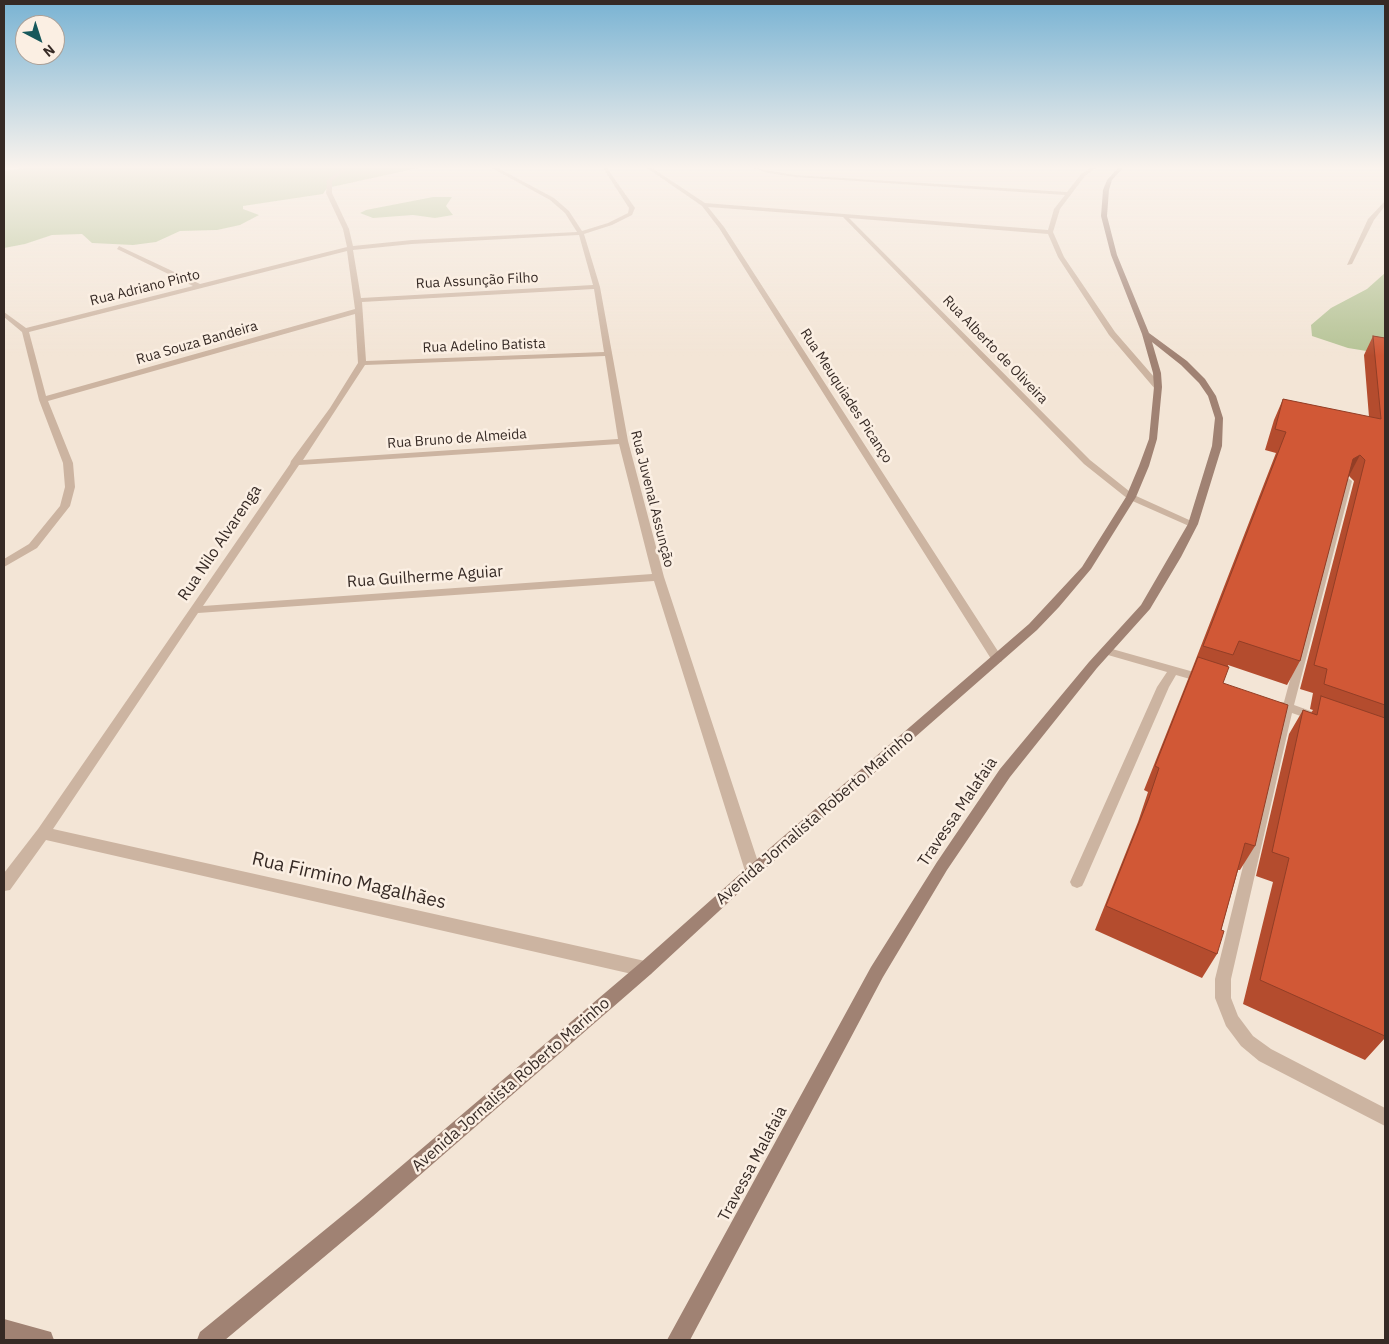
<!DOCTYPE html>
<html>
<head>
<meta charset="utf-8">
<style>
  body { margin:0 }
  #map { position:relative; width:1389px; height:1344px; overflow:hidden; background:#f3e5d6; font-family:"IBM Plex Sans",sans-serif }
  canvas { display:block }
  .frame { position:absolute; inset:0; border:5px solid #362a25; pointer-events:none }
  .north { position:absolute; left:15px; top:15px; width:50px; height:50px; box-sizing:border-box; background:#fbefe3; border:1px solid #aca097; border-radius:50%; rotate:140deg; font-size:14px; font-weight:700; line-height:20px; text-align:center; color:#362a25 }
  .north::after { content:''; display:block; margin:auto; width:18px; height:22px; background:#17585b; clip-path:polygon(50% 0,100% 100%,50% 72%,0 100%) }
</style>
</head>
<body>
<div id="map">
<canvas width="1389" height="1344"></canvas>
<div class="frame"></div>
<div class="north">N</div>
</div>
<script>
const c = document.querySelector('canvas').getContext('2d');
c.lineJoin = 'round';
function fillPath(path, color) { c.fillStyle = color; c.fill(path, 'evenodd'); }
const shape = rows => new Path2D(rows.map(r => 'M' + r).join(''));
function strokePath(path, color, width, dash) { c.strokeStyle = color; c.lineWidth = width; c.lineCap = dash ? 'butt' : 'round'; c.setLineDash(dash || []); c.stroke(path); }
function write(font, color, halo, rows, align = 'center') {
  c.font = font + ' "IBM Plex Sans",sans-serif'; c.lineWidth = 5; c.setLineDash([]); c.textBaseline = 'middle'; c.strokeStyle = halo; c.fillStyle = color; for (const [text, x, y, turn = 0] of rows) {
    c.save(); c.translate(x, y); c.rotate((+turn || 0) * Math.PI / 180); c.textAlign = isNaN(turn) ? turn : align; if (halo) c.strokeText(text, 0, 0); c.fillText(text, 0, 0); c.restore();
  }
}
fillPath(shape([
  [25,168,418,168,327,188,323,194,243,206,243,209,259,215,240,225,217,230,180,231,156,242,133,245,92,243,82,234,52,235,25,244,4,248,4,171],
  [433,197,452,197,446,206,453,215,435,218,413,215,373,218,360,213,366,210],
  [1385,273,1385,354,1348,348,1312,336,1311,325,1331,308,1367,289]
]), '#b5c395');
fillPath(shape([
  [1348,478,1352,481,1294,705,1319,714,1321,717,1315,721,1292,713,1231,979,1231,998,1238,1016,1253,1036,1271,1049,1385,1108,1385,1126,1259,1061,1241,1046,1226,1026,1215,998,1215,979,1282,709,1275,705,1277,702,1284,702,1344,481,1348,478],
  [1105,647,1208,676,1210,679,1204,683,1176,675,1169,687,1084,882,1082,886,1077,888,1072,886,1070,882,1157,687,1167,672,1101,653,1100,651,1105,647]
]), '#ccb4a1');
fillPath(shape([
  [343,168,348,168,332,181,332,193,349,229,353,246,412,240,577,232,565,213,550,200,492,168,498,168,554,198,569,211,582,231,608,223,628,213,629,208,603,168,607,168,635,208,632,215,612,225,584,234,600,287,628,441,664,577,761,871,758,875,753,877,748,875,745,871,654,581,198,613,53,829,645,961,651,964,653,969,651,974,645,977,46,840,10,890,4,891,4,873,38,829,290,464,291,461,330,408,358,363,355,314,48,401,73,463,75,487,70,506,37,548,4,567,4,559,29,544,60,506,65,487,63,463,39,400,22,332,4,317,4,312,26,328,193,286,117,249,119,246,200,284,347,247,343,229,326,193,327,180,343,168],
  [579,235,593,285,361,298,353,250,412,244,579,235],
  [347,251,355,309,46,396,29,332,347,251],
  [594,289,604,352,366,361,362,302,594,289],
  [605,356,618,439,303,460,365,365,605,356],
  [619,444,652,574,203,606,299,465,619,444],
  [647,168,652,168,705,203,1048,230,1054,209,1065,195,795,177,768,173,754,168,795,175,1067,192,1081,174,1091,168,1096,168,1085,176,1060,209,1053,232,1064,257,1115,332,1161,385,1161,389,1155,389,1109,335,1058,257,1048,234,849,218,1090,460,1134,495,1198,524,1193,527,1189,526,1128,499,1084,464,843,217,708,207,724,227,1003,659,1001,662,993,662,719,228,702,206,647,168],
  [1385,201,1385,206,1374,220,1352,264,1347,265,1368,219,1385,201]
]), '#ccb4a1');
fillPath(shape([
  [1118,168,1123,168,1112,180,1109,190,1107,216,1117,255,1149,333,1187,361,1205,379,1216,396,1223,418,1222,446,1198,524,1181,557,1150,609,1097,668,1010,777,947,870,883,977,690,1340,667,1340,871,967,937,862,1000,769,1089,662,1141,605,1188,524,1212,446,1215,418,1208,396,1199,383,1181,365,1152,342,1161,373,1162,387,1157,439,1149,466,1136,497,1091,569,1059,607,1037,630,758,875,651,974,373,1216,225,1340,197,1340,200,1332,359,1202,639,964,748,867,1029,624,1082,567,1126,497,1139,466,1149,439,1154,387,1153,373,1142,334,1111,255,1101,216,1103,190,1107,180,1118,168],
  [4,1319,51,1332,54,1340,4,1340,4,1319]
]), '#a08273');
fillPath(shape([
  [1373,336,1385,338,1385,1038,1365,1060,1243,1004,1273,882,1256,876,1289,734,1303,710,1311,713,1313,710,1310,709,1313,693,1300,689,1354,481,1349,476,1348,477,1300,661,1287,685,1228,665,1228,666,1223,683,1255,846,1240,870,1238,870,1221,930,1217,954,1202,978,1095,930,1138,822,1148,792,1144,790,1192,669,1276,453,1265,450,1274,420,1283,399,1369,417,1364,355]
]), '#b44c2e');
fillPath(shape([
  [1360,455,1349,476,1342,481,1353,459]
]), '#923e26');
const building = shape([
  [1373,336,1385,338,1385,705,1324,684,1327,669,1314,665,1365,460,1360,455,1353,459,1300,661,1239,641,1233,655,1203,646,1286,432,1275,429,1283,399,1381,419,1373,336],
  [1198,657,1229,667,1223,683,1288,705,1255,846,1245,843,1221,930,1224,931,1217,954,1106,906,1149,798,1159,768,1155,766,1198,657],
  [1321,696,1385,718,1385,1036,1260,980,1289,858,1272,852,1303,710,1317,715,1321,696]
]);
fillPath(building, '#d15836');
strokePath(building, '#923e26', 1);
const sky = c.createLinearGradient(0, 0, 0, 356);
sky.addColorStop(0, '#79b3d3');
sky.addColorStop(0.47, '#faf3ed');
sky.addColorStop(1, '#faf3ed00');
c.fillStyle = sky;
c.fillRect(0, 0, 1389, 356);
write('14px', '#362a25', '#fbefe3', [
  ["Rua Assunção Filho",477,281,-3],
  ["Rua Adriano Pinto",145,288,-14],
  ["Rua Souza Bandeira",197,343,-16],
  ["Rua Adelino Batista",484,346,-2],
  ["Rua Alberto de Oliveira",995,350,46],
  ["Rua Meuquiades Picanço",846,396,57],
  ["Rua Bruno de Almeida",457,439,-4],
  ["Rua Juvenal Assunção",652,499,76]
]);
write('16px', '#362a25', '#fbefe3', [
  ["Rua Nilo Alvarenga",220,543,-56],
  ["Rua Guilherme Aguiar",425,577,-4],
  ["Travessa Malafaia",958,812,-56],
  ["Avenida Jornalista Roberto Marinho",815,818,-41],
  ["Avenida Jornalista Roberto Marinho",511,1085,-41],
  ["Travessa Malafaia",753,1164,-62]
]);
write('19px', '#362a25', '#fbefe3', [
  ["Rua Firmino Magalhães",349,881,13]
]);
</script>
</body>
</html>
